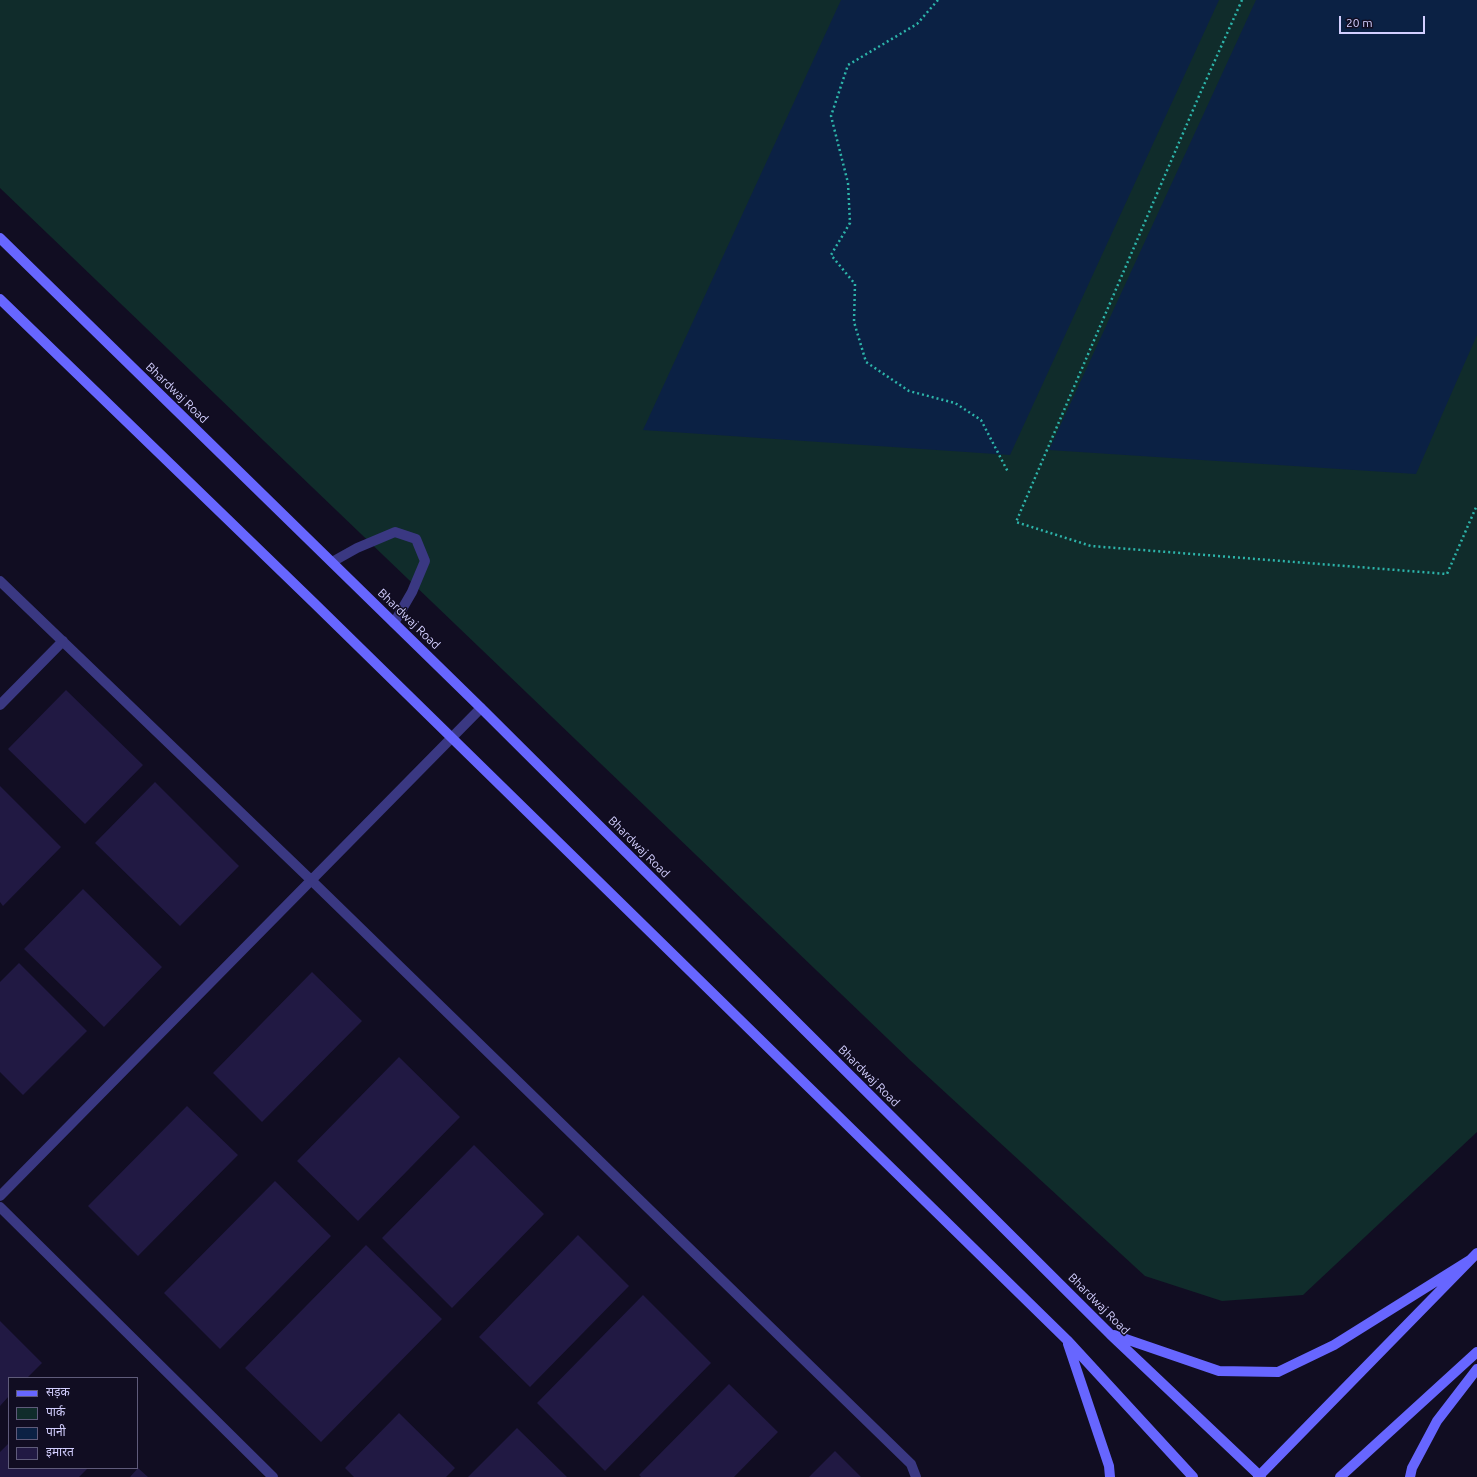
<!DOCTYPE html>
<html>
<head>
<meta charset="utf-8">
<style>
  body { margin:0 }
  #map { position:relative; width:1477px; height:1477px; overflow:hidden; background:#110d22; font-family:Ubuntu,"Noto Sans Devanagari",sans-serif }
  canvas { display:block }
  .legend { position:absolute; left:8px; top:1377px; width:130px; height:92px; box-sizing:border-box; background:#110d22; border:1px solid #5f5b7a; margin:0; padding:5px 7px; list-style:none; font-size:12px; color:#d3cfff }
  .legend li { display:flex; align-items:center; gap:8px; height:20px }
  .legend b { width:20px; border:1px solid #5f5b7a }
  .scale { position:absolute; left:1339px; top:16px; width:86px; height:18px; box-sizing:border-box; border:2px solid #d3cfff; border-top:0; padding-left:5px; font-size:12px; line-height:14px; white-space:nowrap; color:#d3cfff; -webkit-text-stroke:3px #110d22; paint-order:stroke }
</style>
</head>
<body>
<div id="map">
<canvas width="1477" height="1477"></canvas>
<ul class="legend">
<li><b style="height:5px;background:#6766ff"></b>सड़क</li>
<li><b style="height:11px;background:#102c2b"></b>पार्क</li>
<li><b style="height:11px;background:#0b2144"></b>पानी</li>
<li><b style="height:11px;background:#211943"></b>इमारत</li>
</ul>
<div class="scale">20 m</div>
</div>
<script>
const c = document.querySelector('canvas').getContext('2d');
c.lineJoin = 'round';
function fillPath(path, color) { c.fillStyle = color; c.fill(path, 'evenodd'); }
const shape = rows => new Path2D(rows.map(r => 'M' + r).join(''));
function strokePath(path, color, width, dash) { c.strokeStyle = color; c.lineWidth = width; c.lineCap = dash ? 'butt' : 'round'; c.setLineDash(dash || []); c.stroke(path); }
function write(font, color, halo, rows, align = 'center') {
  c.font = font + ' Ubuntu,sans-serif'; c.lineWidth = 3; c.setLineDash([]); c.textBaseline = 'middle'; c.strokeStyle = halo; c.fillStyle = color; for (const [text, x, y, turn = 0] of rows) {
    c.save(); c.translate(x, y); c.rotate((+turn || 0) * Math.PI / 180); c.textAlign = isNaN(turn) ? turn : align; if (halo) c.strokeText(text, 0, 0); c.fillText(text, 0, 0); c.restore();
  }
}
fillPath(shape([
  [0,0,1477,0,1477,1132,1303,1295,1222,1301,1145,1276,911,1061,0,188]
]), '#102c2b');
fillPath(shape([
  [841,0,1219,0,1010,455,643,430],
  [1256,0,1477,0,1477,335,1416,474,1049,450]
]), '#0b2144');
fillPath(shape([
  [66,690,143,765,85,824,8,749],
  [155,782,239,866,180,926,95,843],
  [0,786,61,847,3,906,0,902],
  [83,889,162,967,104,1027,24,949],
  [19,963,87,1031,23,1095,0,1072,0,982],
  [312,972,362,1021,262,1122,213,1073],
  [399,1057,460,1117,358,1221,297,1161],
  [187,1106,238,1155,138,1256,88,1206],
  [474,1145,544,1214,452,1308,382,1238],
  [275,1181,331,1236,220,1349,164,1293],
  [578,1235,629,1286,530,1387,479,1337],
  [366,1245,442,1319,321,1442,245,1368],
  [643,1295,711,1363,605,1471,537,1403],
  [0,1321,42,1363,27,1378,9,1378,9,1396,0,1406],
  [729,1384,778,1432,734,1477,641,1477,639,1475],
  [399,1413,455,1468,446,1477,354,1477,345,1468],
  [517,1428,567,1477,468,1477],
  [9,1443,9,1468,88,1468,79,1477,0,1477,0,1452],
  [835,1451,861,1477,809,1477],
  [138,1468,148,1477,130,1477]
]), '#211943');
strokePath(shape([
  [938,0,917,24,848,65,831,116,848,183,850,223,831,255,855,284,854,322,866,362,909,391,955,403,981,420,1008,472],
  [1242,0,1199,96,1016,522,1091,546,1447,574,1477,505]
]), '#2db4aa', 2.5, [2, 3]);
strokePath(shape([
  [332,562,357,548,395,532,416,539,425,561,412,592,394,623]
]), '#3a3882', 10);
strokePath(shape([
  [0,581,311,880,911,1464,916,1477],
  [0,705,63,641],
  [0,1196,481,708],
  [0,1207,273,1477]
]), '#3a3882', 10);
strokePath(shape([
  [0,238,481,708,1110,1334,1261,1477],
  [0,299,313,602,1067,1340,1193,1477],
  [1114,1335,1219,1371,1278,1372,1334,1345,1470,1260],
  [1068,1344,1109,1466,1110,1477],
  [1258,1477,1477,1253],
  [1340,1477,1477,1352],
  [1410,1477,1412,1468,1437,1421,1477,1369]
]), '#6766ff', 10);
write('12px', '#d3cfff', '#110d22', [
  ["Bhardwaj Road",177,393,44],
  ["Bhardwaj Road",409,619,44],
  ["Bhardwaj Road",639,847,45],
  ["Bhardwaj Road",869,1076,45],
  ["Bhardwaj Road",1099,1304,45]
]);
</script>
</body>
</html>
